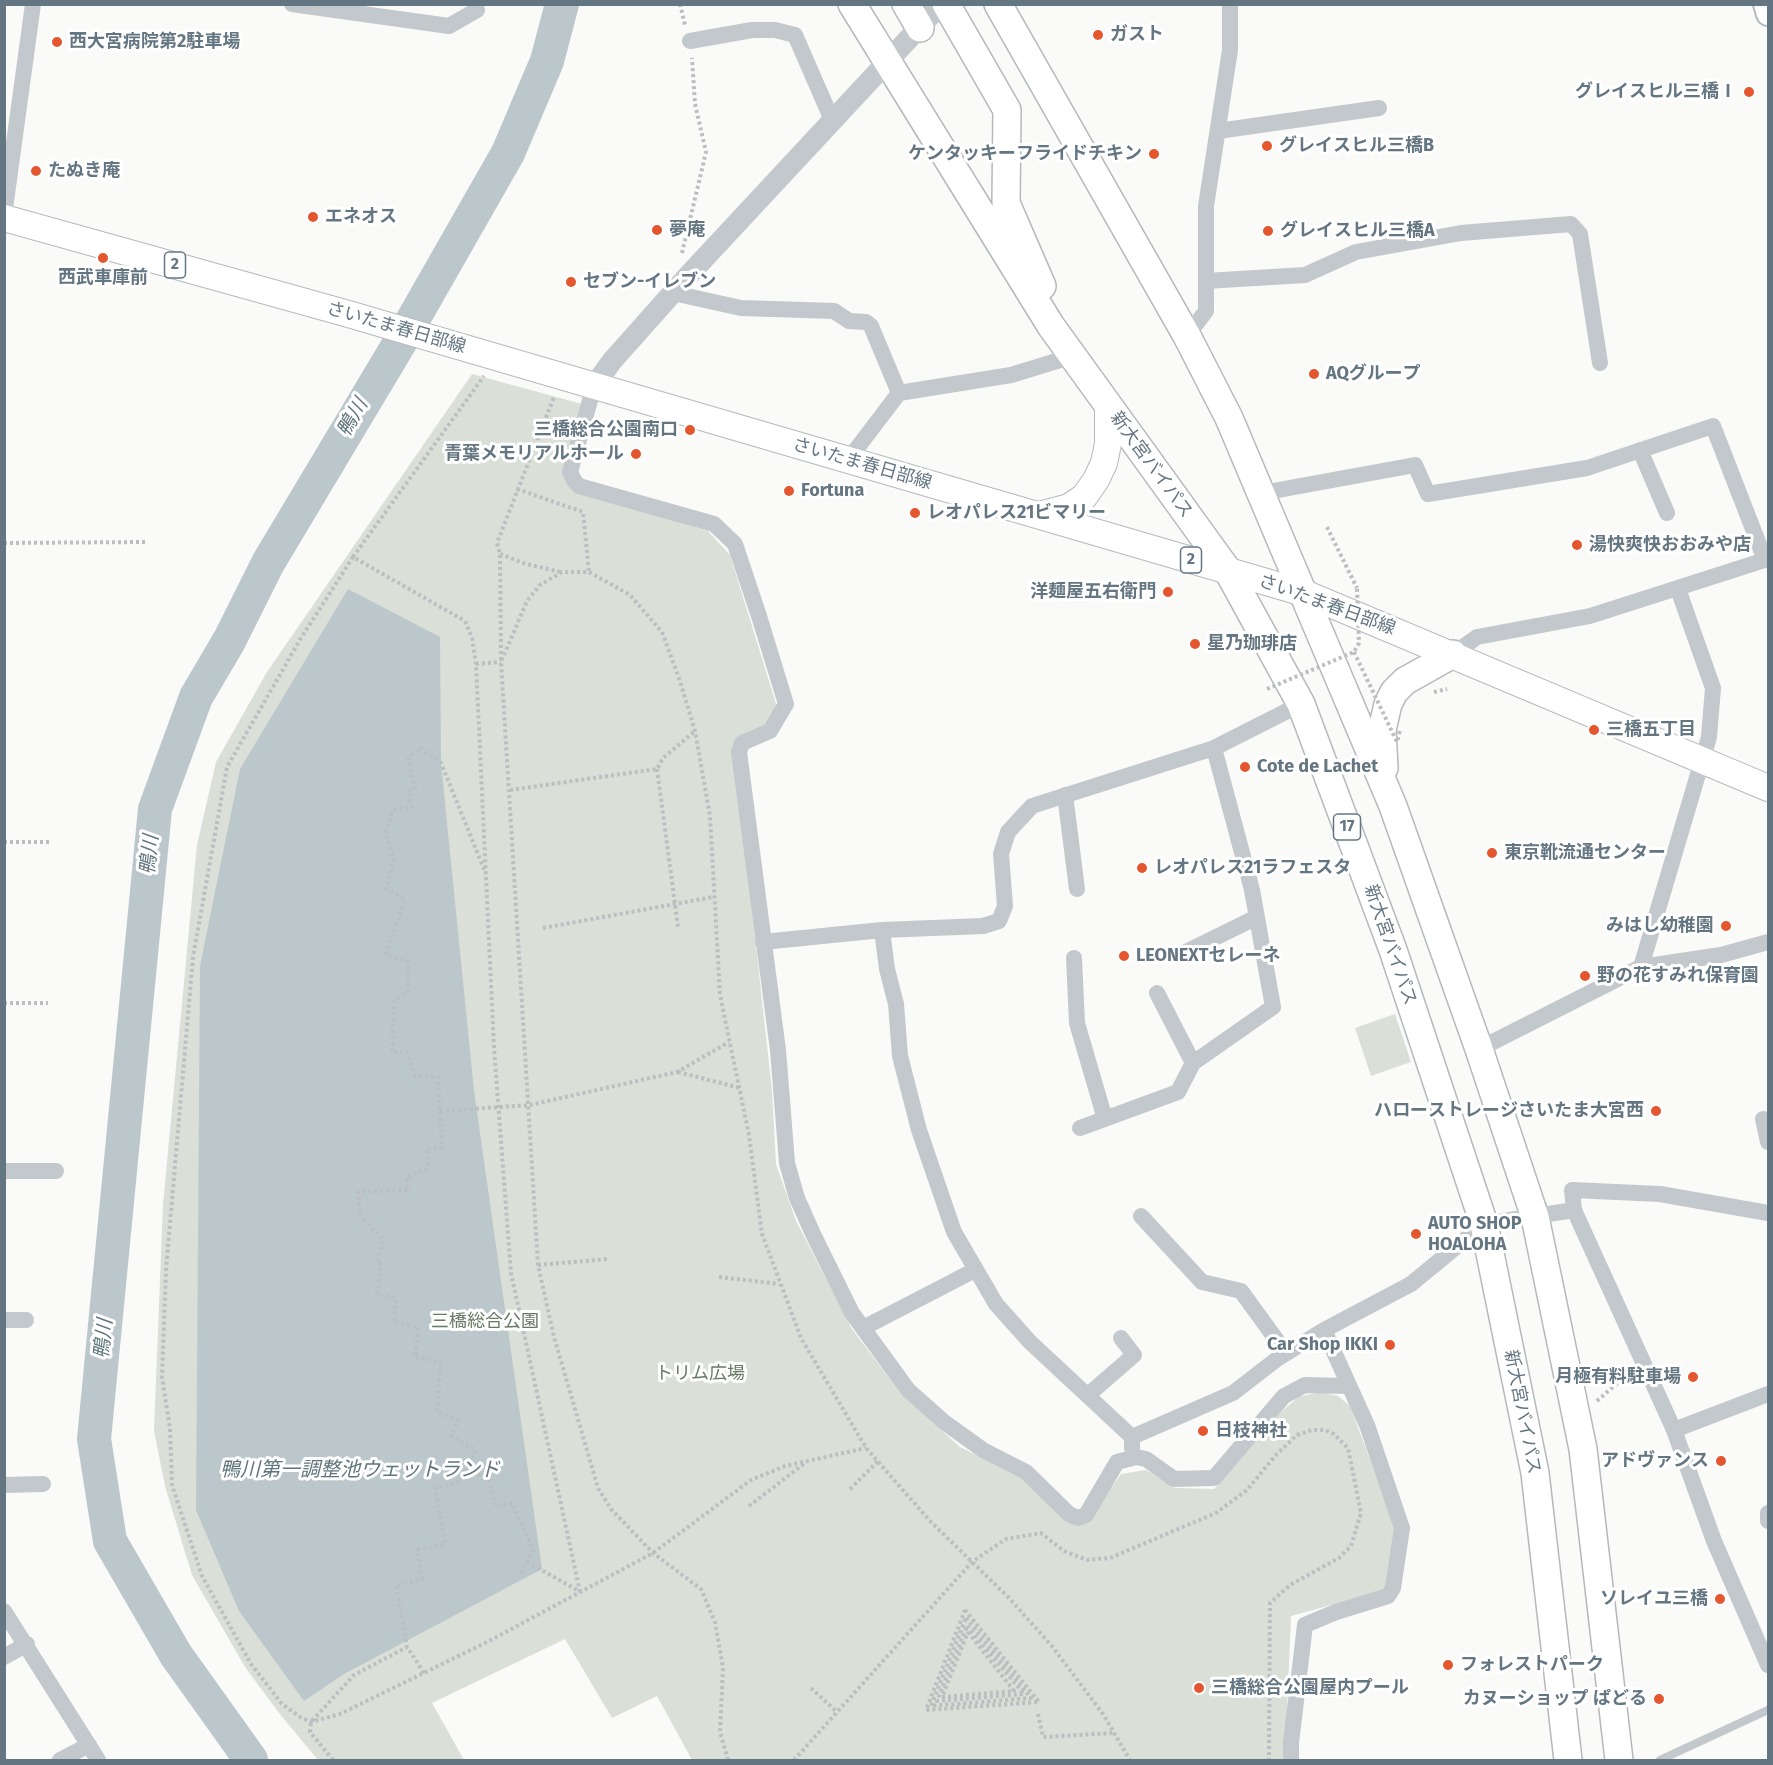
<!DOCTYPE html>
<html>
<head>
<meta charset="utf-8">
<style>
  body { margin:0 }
  #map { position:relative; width:1773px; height:1765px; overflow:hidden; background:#fafaf8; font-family:"Fira Sans",sans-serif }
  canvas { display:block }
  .frame { position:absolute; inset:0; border:6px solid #657683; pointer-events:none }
</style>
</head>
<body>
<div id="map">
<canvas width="1773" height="1765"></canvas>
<div class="frame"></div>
</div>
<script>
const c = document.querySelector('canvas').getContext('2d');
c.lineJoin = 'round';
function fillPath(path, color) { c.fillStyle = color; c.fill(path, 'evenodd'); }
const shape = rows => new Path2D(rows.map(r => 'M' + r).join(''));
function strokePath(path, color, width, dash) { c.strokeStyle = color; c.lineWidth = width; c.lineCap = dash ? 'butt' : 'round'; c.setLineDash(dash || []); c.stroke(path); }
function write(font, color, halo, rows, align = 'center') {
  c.font = font + ' "Fira Sans","Noto Sans JP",sans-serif'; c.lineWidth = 6; c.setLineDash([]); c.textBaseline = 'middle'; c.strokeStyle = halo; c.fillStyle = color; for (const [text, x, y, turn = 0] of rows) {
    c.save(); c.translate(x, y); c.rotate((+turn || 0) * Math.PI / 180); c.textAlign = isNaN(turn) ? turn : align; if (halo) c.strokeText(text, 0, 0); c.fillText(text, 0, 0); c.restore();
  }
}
fillPath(shape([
  [472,374,582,404,574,490,708,531,730,555,777,707,767,727,734,745,772,1091,776,1164,796,1221,852,1329,901,1394,960,1447,1021,1478,1088,1519,1121,1474,1146,1470,1175,1488,1214,1489,1278,1415,1298,1397,1320,1392,1338,1396,1350,1406,1395,1526,1388,1583,1382,1591,1291,1616,1285,1760,692,1760,657,1696,612,1718,565,1639,432,1703,464,1760,318,1760,279,1713,245,1667,192,1575,165,1486,154,1431,163,1204,197,845,216,762,267,672],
  [1395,1014,1411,1062,1371,1076,1355,1028]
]), '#dadfd7');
fillPath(shape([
  [348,589,440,637,441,763,474,1091,542,1569,344,1674,304,1701,239,1611,196,1510,200,966,240,769]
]), '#bbc7cb');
strokePath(shape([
  [251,1760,176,1655,110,1541,94,1439,155,809,196,697,229,641,268,563,399,344,508,153,547,61,562,4]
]), '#bbc7cb', 34);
const secondary = shape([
  [1765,4,1768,14]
]);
const primary = shape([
  [4,218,345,313,1304,593,1768,788],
  [1039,515,1069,507,1084,497,1096,480,1104,463,1108,444,1108,406]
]);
const trunk = shape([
  [852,4,1051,326,1228,571,1301,704,1393,950,1484,1224,1535,1473,1568,1760],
  [906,4,920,28],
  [946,4,1007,110,1006,203,1042,286],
  [998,4,1187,336,1229,418,1393,806,1479,1049,1535,1217,1583,1449,1619,1760],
  [1384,768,1382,730,1388,704,1394,692,1405,681,1453,654]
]);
strokePath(secondary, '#b3babf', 26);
strokePath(primary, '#b5babe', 28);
strokePath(trunk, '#b4b9bd', 30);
strokePath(shape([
  [680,4,685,25],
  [682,253,706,152,695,104,692,58],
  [517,489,583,512,589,572],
  [1327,527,1357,588],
  [4,543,147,542],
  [500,554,526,564,561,572],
  [353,557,484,376],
  [501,660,500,554,497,543,554,397],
  [476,664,501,662],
  [1434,692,1447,689],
  [657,769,678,927],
  [510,790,657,769,663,758,695,731],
  [4,842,50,842],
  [543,928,713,897],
  [4,1003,48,1003],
  [678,1072,740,1088],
  [440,1111,530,1105,677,1072,729,1042],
  [538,1265,608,1259],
  [719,1277,779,1284],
  [1597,1401,1630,1372],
  [467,1469,489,1480,496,1507,512,1503,533,1550,519,1576],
  [850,1489,878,1461],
  [749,1506,805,1463],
  [527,1562,579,1591],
  [580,1592,511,1273,494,1048,476,664,472,638,465,621,353,557,301,638,227,767,193,957,166,1270,162,1377,170,1428,172,1485,202,1576,251,1664,282,1704,300,1717,311,1722,340,1714,489,1641,653,1553,751,1480,785,1466,866,1448],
  [965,1610,1039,1702,926,1710,965,1610],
  [966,1618,1031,1698,931,1706,966,1618],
  [967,1626,1024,1694,937,1701,967,1626],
  [968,1632,1014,1691,942,1697,968,1632],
  [424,1673,407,1647,396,1585,422,1579,417,1550,445,1544,435,1488,460,1482,476,1450,451,1436,458,1421,437,1412,441,1362,415,1357,418,1327,394,1322,396,1298,377,1294,381,1264,377,1263,383,1239,360,1216,358,1192,408,1190,407,1177,428,1168,427,1148,442,1148,438,1077,415,1076,407,1052,392,1052,394,1001,408,992,408,962,386,954,405,899,386,888,394,861,386,833,392,811,412,807,408,791,415,789,408,758,420,748,441,763,486,874],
  [811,1688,837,1712],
  [1038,1714,1043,1737,1114,1733],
  [333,1760,310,1732,311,1722,354,1675,407,1647],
  [728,1760,720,1732,723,1668,715,1622,701,1589,653,1553,611,1509,598,1488,554,1337,538,1265,501,662,527,601,540,585,562,572,589,572,630,595,662,632,680,681,695,731,710,816,720,995,749,1135,762,1234,801,1338,866,1448,931,1522,1009,1598,1051,1645,1103,1714,1130,1760],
  [794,1760,972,1562,1006,1539,1041,1533,1064,1551,1087,1560,1110,1558,1216,1513,1247,1490,1276,1455,1297,1435,1312,1430,1325,1430,1334,1434,1348,1448,1361,1513,1351,1546,1339,1558,1290,1585,1270,1603,1269,1760]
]), '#bbbfc2', 4, [3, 3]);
strokePath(shape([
  [1660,1760,1768,1710]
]), '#c3c8cc', 8);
strokePath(shape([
  [292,4,449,26,477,10],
  [690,41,752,30,775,30,795,35,832,120],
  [1218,131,1379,108],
  [4,216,33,4],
  [1206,281,1305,275,1356,252,1461,233,1571,224,1580,234,1600,363],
  [673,293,741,308,834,311,849,321,866,322,871,326,899,393],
  [1187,336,1206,311,1206,206,1230,50,1230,4],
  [594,386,570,472,574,480,579,486,714,524,735,544,759,616,786,704,770,731,742,743,739,752,778,1050,787,1163,797,1198,813,1234,852,1313,908,1390,944,1422,983,1450,1026,1472,1069,1514,1078,1518,1086,1515,1117,1462,1136,1457,1146,1459,1174,1479,1214,1478,1284,1396,1305,1385,1348,1386],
  [1640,450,1667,513],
  [848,460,899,393,1011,375,1073,356],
  [1262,493,1415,465,1428,494,1587,468,1713,426,1765,560],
  [1453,654,1477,637,1590,616,1768,559],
  [1065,795,1077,889],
  [882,930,887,969,896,1004,900,1056,919,1130,954,1232,996,1304,1030,1342,1132,1437,1132,1448],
  [763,942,882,930,983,926,999,921,1005,906,1001,854,1008,832,1032,806,1214,748,1301,704],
  [1184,953,1257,917],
  [1074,958,1077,1023,1105,1119],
  [1641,967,1709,737,1713,688,1678,589],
  [1157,993,1193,1063],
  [1479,1049,1641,967,1721,955,1768,942],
  [1763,1119,1768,1142],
  [1080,1128,1178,1092,1193,1063,1273,1007,1252,890,1214,748],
  [4,1171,56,1171],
  [1574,1210,1674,1430,1714,1541,1768,1665],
  [1141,1216,1202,1282,1241,1291,1286,1353],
  [4,1320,26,1320],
  [863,1328,975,1270],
  [1088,1395,1134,1355,1121,1338],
  [1674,1430,1768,1394],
  [1132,1437,1233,1393,1277,1359,1324,1330,1411,1284,1484,1224,1574,1210,1572,1190,1660,1194,1768,1213],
  [4,1485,43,1484],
  [1768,1513,1768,1521],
  [4,1611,98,1760],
  [4,1657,27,1644],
  [60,1760,89,1745],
  [1291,1760,1291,1743,1305,1625,1336,1612,1388,1596,1393,1588,1402,1528,1367,1425,1324,1330]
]), '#c3c8cc', 16);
strokePath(shape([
  [594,386,612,361,685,279,941,4]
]), '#c3c8cc', 21);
strokePath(secondary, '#fff', 22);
strokePath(primary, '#fff', 26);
strokePath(trunk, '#fff', 27);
strokePath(shape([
  [1354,652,1397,742,1400,730],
  [1267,689,1354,652,1359,643,1357,588]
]), '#bbbfc2', 4, [3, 3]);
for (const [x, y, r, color] of [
  [1098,35,6,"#e4572e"],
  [57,42,6,"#e4572e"],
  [1749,92,6,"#e4572e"],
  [1267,146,6,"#e4572e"],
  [1154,154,6,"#e4572e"],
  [36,171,6,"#e4572e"],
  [313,217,6,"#e4572e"],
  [657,230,6,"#e4572e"],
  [1268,231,6,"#e4572e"],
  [103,258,6,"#e4572e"],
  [571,282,6,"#e4572e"],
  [1314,374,6,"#e4572e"],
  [690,430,6,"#e4572e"],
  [636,454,6,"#e4572e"],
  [789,491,6,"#e4572e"],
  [915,513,6,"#e4572e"],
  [1577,545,6,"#e4572e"],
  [1168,592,6,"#e4572e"],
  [1195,644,6,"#e4572e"],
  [1594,730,6,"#e4572e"],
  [1245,767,6,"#e4572e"],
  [1492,853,6,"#e4572e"],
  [1142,868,6,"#e4572e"],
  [1726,926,6,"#e4572e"],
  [1124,956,6,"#e4572e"],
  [1585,976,6,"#e4572e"],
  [1656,1111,6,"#e4572e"],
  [1416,1234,6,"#e4572e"],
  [1390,1345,6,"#e4572e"],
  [1693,1377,6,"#e4572e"],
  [1203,1431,6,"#e4572e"],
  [1721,1461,6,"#e4572e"],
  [1720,1599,6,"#e4572e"],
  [1448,1665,6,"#e4572e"],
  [1199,1688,6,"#e4572e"],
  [1659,1699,6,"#e4572e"]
]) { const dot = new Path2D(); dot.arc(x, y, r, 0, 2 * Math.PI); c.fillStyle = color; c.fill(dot); strokePath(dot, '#fff', 2); }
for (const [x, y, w] of [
  [175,265,21],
  [1191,560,21],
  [1347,827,27]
]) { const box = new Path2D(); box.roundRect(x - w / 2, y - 13, w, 26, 4.5); c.fillStyle = '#fff'; c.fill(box); strokePath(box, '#657683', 1.5); }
write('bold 16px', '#657683', null, [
  ["2",175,265],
  ["2",1191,560],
  ["17",1347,827]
]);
write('bold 18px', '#657683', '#fff', [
  ["ガスト",1110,35],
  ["西大宮病院第2駐車場",69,42],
  ["グレイスヒル三橋Ⅰ",1737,92,"right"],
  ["グレイスヒル三橋B",1279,146],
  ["ケンタッキーフライドチキン",1142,154,"right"],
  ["たぬき庵",48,171],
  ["エネオス",325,217],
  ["夢庵",669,230],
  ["グレイスヒル三橋A",1280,231],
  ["西武車庫前",103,278,"center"],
  ["セブン-イレブン",583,282],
  ["AQグループ",1326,374],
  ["三橋総合公園南口",678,430,"right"],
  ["青葉メモリアルホール",624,454,"right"],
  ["Fortuna",801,491],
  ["レオパレス21ビマリー",927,513],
  ["湯快爽快おおみや店",1589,545],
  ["洋麺屋五右衛門",1156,592,"right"],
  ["星乃珈琲店",1207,644],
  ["三橋五丁目",1606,730],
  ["Cote de Lachet",1257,767],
  ["東京靴流通センター",1504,853],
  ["レオパレス21ラフェスタ",1154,868],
  ["みはし幼稚園",1714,926,"right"],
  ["LEONEXTセレーネ",1136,956],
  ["野の花すみれ保育園",1597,976],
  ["ハローストレージさいたま大宮西",1644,1111,"right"],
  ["AUTO SHOP",1428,1224],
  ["HOALOHA",1428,1245],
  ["Car Shop IKKI",1378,1345,"right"],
  ["月極有料駐車場",1681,1377,"right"],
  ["日枝神社",1215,1431],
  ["アドヴァンス",1709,1461,"right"],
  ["ソレイユ三橋",1708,1599,"right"],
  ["フォレストパーク",1460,1665],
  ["三橋総合公園屋内プール",1211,1688],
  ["カヌーショップ ぱどる",1647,1699,"right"]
], 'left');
write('18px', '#657683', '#fff', [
  ["さいたま春日部線",396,328,16],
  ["さいたま春日部線",862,464,16],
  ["新大宮バイパス",1151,465,54],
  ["さいたま春日部線",1327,605,20],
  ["新大宮バイパス",1390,945,71],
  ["新大宮バイパス",1522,1412,79]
]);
write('18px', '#687a64', '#fff', [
  ["三橋総合公園",485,1322],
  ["トリム広場",700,1374]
]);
write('italic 20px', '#60757c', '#fff', [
  ["鴨川",353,418,-60],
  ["鴨川",150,855,-84],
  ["鴨川",104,1339,-84],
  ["鴨川第一調整池ウェットランド",360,1470]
]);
</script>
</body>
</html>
